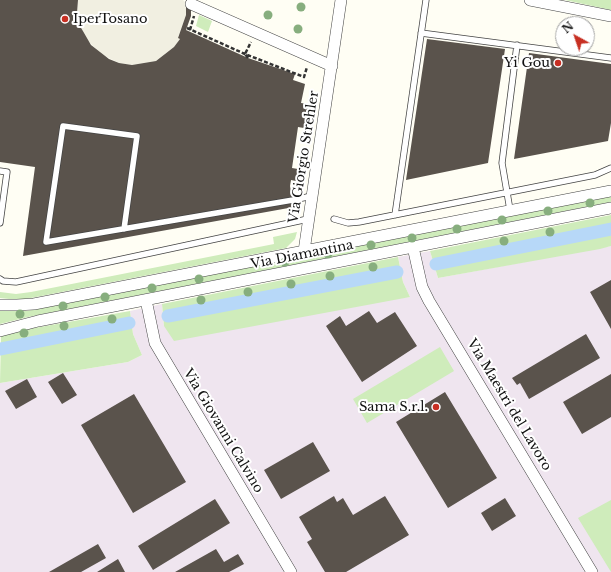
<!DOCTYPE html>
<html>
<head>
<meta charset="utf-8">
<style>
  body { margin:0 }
  #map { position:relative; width:611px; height:572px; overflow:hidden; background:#fffef4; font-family:"Libre Baskerville",serif }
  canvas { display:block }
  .north { position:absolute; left:555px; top:16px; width:40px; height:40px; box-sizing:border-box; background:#fff; border:1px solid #a0a0a0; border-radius:50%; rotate:320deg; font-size:11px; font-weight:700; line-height:16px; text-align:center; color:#111 }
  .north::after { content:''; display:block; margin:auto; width:14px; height:18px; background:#c72f22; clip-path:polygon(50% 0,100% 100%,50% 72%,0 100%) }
</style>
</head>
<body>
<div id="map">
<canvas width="611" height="572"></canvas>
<div class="north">N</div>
</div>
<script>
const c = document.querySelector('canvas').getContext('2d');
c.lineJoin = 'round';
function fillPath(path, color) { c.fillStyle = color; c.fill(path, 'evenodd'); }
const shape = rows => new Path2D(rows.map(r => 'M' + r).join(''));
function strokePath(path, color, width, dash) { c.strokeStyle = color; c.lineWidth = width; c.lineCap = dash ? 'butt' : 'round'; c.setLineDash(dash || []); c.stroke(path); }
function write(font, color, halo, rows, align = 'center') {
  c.font = font + ' "Libre Baskerville",serif'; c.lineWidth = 4; c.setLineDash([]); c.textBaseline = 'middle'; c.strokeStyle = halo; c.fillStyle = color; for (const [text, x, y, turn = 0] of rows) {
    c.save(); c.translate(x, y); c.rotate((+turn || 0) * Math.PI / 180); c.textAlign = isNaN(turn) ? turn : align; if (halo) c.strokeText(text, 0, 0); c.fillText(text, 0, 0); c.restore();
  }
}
fillPath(shape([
  [611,246,611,572,0,572,0,383,128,362,142,355,133,334,130,311,162,304,164,326,410,297,403,282,398,257,430,251,438,278]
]), '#efe5ef');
fillPath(shape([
  [565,0,611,0,611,10],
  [199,15,212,21,208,32,196,26],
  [611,196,611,202,28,317,0,324,0,311,27,311],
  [611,215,611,246,600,249,438,278,430,251],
  [297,232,295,239,286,248,31,298,18,300,0,298,0,292,16,294,31,292,274,244,273,237],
  [398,257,403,282,410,297,174,341,164,326,162,304],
  [130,311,133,334,142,355,128,362,0,383,1,336,12,332],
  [440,347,454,371,367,423,353,399],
  [611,500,611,572,578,518]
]), '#cfecbb');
fillPath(shape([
  [78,0,183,0,187,4,186,15,178,37,180,39,174,47,156,61,132,65,119,63,99,53,84,36,77,13]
]), '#f1efe1');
strokePath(shape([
  [436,264,611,229],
  [168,316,397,272],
  [1,349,129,323]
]), '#b7d8f8', 13);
fillPath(shape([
  [0,0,78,0,77,13,80,26,91,45,109,59,119,63,132,65,156,61,174,47,180,39,178,38,186,15,186,0,191,0,191,16,186,30,248,58,295,74,293,80,305,84,301,103,308,104,304,128,298,127,292,168,298,169,296,181,291,180,290,186,294,207,23,256,35,167,0,162],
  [427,39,505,49,488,163,406,180],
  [529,53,611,64,611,123,608,141,514,159],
  [611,280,611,329,590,292],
  [369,311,377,323,395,312,417,346,362,382,326,326,340,316,346,326],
  [586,334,600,358,529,399,520,383,517,385,512,378],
  [63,373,77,395,62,404,48,382],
  [611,374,611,417,582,434,563,402],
  [27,379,37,397,16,409,5,391],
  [445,392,497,478,448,508,396,422],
  [134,394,186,482,133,513,81,425],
  [313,442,330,471,281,499,264,470],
  [334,496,337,502,343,498,353,515,385,496,409,535,346,572,325,572,307,542,312,539,299,517],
  [505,498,516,516,492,531,481,513],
  [215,499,230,523,153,570,138,546],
  [98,544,106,558,81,572,49,572],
  [216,549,224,562,238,554,244,564,229,572,175,572],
  [118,559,125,572,97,572]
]), '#5a534c');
const lane = shape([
  [421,33,611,58],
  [0,171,7,172,0,223],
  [510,210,502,163,517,45],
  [395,215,426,0],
  [334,219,348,223,359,222,595,175,611,168],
  [124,229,137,136,63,126,46,242,293,200,312,196],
  [0,279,3,281,16,282,308,219]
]);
const street = shape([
  [530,0,611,16],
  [191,4,332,66],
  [413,247,422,287,429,301,592,572],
  [304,251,341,0],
  [146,300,155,343,291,572],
  [0,305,17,305,34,304,611,191],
  [0,331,38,321,611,208]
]);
strokePath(lane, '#444', 7);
strokePath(street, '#444', 12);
strokePath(shape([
  [187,28,245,54,304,77,307,67],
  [190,30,194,16],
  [248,58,245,54,251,42]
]), '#333', 2.5, [4, 2]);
strokePath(lane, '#fff', 5.5);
strokePath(street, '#fff', 11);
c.fillStyle = '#87ae7e';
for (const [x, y] of [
  [301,7],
  [268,15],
  [298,29],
  [590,203],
  [548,211],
  [502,220],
  [457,229],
  [550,232],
  [412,238],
  [504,241],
  [371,245],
  [328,254],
  [285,262],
  [373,267],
  [330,276],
  [199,279],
  [291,284],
  [152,288],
  [248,292],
  [105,297],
  [201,300],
  [63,306],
  [20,314],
  [112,319],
  [64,326],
  [24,333]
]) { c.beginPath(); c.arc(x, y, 4.5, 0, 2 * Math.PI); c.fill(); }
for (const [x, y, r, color] of [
  [65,19,4,"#c72f22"],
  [558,63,4,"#c72f22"],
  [436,407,4,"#c72f22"]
]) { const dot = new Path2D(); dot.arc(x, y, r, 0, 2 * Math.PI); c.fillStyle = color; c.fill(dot); strokePath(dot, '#fff', 1.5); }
write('13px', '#111', '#fff', [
  ["IperTosano",73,19,"left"],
  ["Yi Gou",550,63],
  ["Sama S.r.l.",428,407]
], 'right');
write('13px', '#111', '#fff', [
  ["Via Giorgio Strehler",304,157,-81],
  ["Via Diamantina",302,255,-11],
  ["Via Maestri del Lavoro",509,405,59],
  ["Via Giovanni Calvino",223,431,59]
]);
</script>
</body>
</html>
